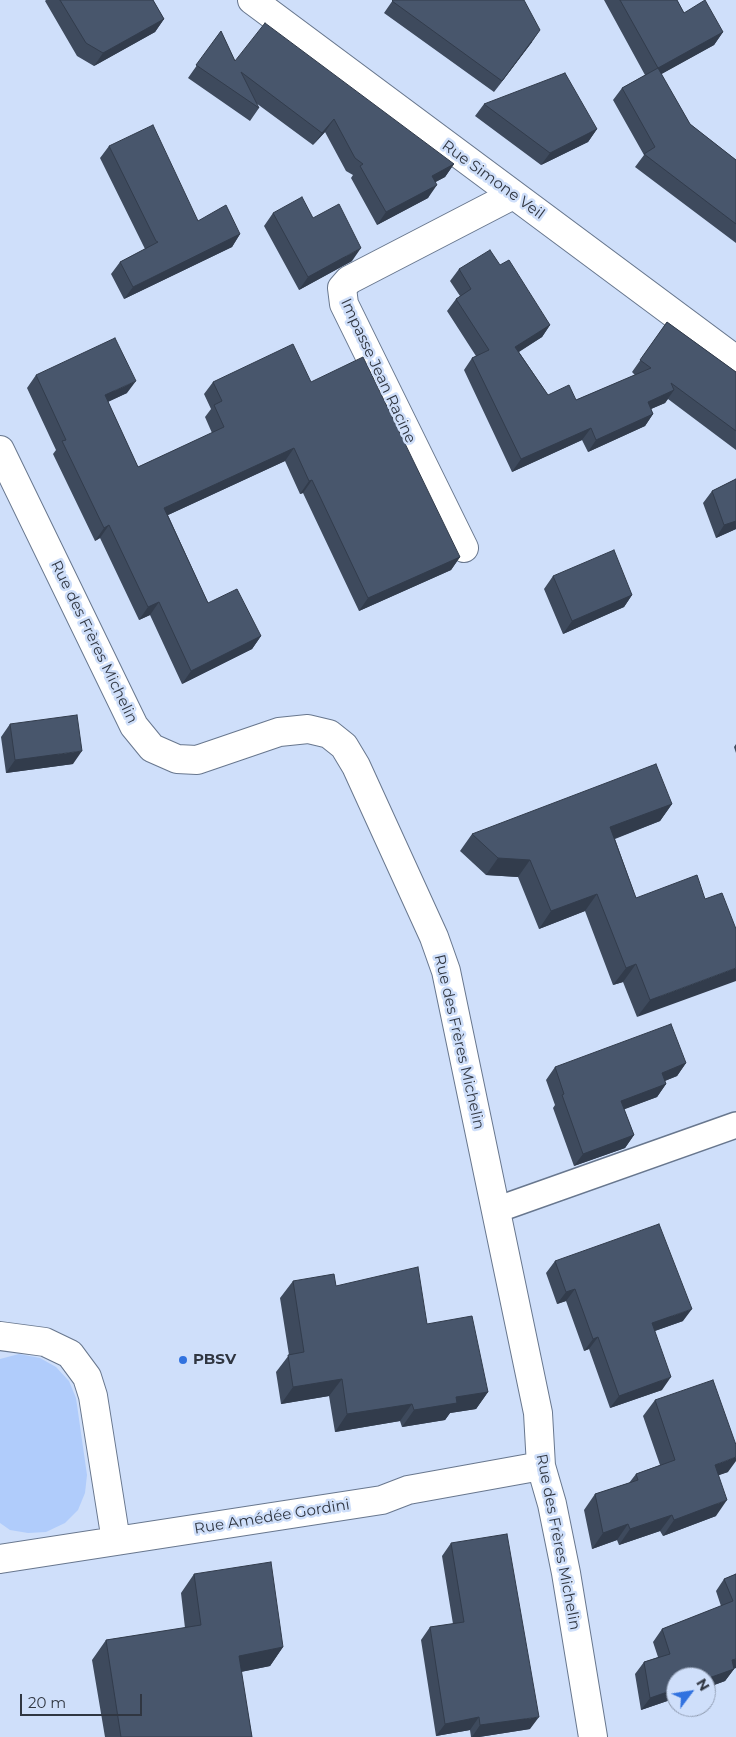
<!DOCTYPE html>
<html>
<head>
<meta charset="utf-8">
<style>
  body { margin:0 }
  #map { position:relative; width:736px; height:1737px; overflow:hidden; background:#cfdffa; font-family:Montserrat,sans-serif }
  canvas { display:block }
  .north { position:absolute; left:666px; top:1667px; width:50px; height:50px; box-sizing:border-box; background:#cfdffa; border:1px solid #8f9bb0; border-radius:50%; rotate:59deg; font-size:14px; font-weight:700; line-height:20px; text-align:center; color:#303641 }
  .north::after { content:''; display:block; margin:auto; width:18px; height:22px; background:#3172df; clip-path:polygon(50% 0,100% 100%,50% 72%,0 100%) }
  .scale { position:absolute; left:20px; top:1694px; width:122px; height:22px; box-sizing:border-box; border:2px solid #303641; border-top:0; padding-left:6px; font-size:15px; line-height:18px; white-space:nowrap; color:#303641; -webkit-text-stroke:4px #cfdffa; paint-order:stroke }
</style>
</head>
<body>
<div id="map">
<canvas width="736" height="1737"></canvas>
<div class="north">N</div>
<div class="scale">20 m</div>
</div>
<script>
const c = document.querySelector('canvas').getContext('2d');
c.lineJoin = 'round';
function fillPath(path, color) { c.fillStyle = color; c.fill(path, 'evenodd'); }
const shape = rows => new Path2D(rows.map(r => 'M' + r).join(''));
function strokePath(path, color, width, dash) { c.strokeStyle = color; c.lineWidth = width; c.lineCap = dash ? 'butt' : 'round'; c.setLineDash(dash || []); c.stroke(path); }
function write(font, color, halo, rows, align = 'center') {
  c.font = font + ' Montserrat,sans-serif'; c.lineWidth = 5; c.setLineDash([]); c.textBaseline = 'middle'; c.strokeStyle = halo; c.fillStyle = color; for (const [text, x, y, turn = 0] of rows) {
    c.save(); c.translate(x, y); c.rotate((+turn || 0) * Math.PI / 180); c.textAlign = isNaN(turn) ? turn : align; if (halo) c.strokeText(text, 0, 0); c.fillText(text, 0, 0); c.restore();
  }
}
fillPath(shape([
  [19,1354,40,1358,56,1367,69,1381,76,1398,87,1475,85,1493,78,1510,65,1523,46,1532,28,1533,10,1530,0,1523,0,1359]
]), '#b0ccfb');
const lane = shape([
  [496,1210,736,1125]
]);
const street = shape([
  [0,450,134,726,152,748,177,759,197,760,279,732,308,729,329,734,344,746,356,766,434,937,446,971,538,1413,541,1466,552,1504,566,1573,593,1737],
  [464,548,344,304,342,288,349,280,513,195],
  [0,1336,45,1342,70,1354,87,1377,93,1396,116,1541],
  [0,1559,382,1500,408,1490,541,1466]
]);
const secondary = shape([
  [252,0,736,360]
]);
strokePath(lane, '#68778e', 28);
strokePath(street, '#68778e', 30);
strokePath(secondary, '#68778e', 30);
strokePath(lane, '#fff', 25);
strokePath(street, '#fff', 28);
strokePath(secondary, '#fff', 28);
fillPath(shape([
  [46,0,153,0,164,19,155,32,94,66,77,56,45,1],
  [393,0,532,42,494,92,384,13],
  [604,0,677,0,684,13,723,32,714,45,661,74,690,124,736,160,736,243,635,167,644,155,613,100,622,88,645,75],
  [221,31,235,61,454,164,445,177,435,182,428,198,377,225,351,178,353,175,346,171,325,132,313,145,256,103,259,108,250,121,188,78],
  [484,104,597,129,588,142,541,165,475,116],
  [109,146,198,221,240,234,232,247,124,299,111,274,120,262,145,249,100,158],
  [273,213,352,261,299,290,264,226],
  [500,265,550,325,542,337,519,352,548,395,576,400,635,375,632,372,667,322,736,372,736,450,668,399,665,403,651,409,653,414,645,426,588,452,582,440,512,472,464,370,472,358,476,356,447,311,456,299,460,296,450,281,459,269],
  [36,375,127,393,108,402,138,467,212,433,205,417,211,409,204,394,213,382,311,382,460,557,451,570,359,611,303,493,300,494,285,461,168,515,208,603,261,636,252,649,182,684,150,615,139,620,100,538,95,541,53,454,56,450,27,388],
  [736,479,736,529,716,538,703,503,712,491],
  [553,576,632,595,624,607,563,634,544,589],
  [10,724,73,764,6,773,1,737],
  [736,744,736,753,734,747],
  [672,804,660,821,615,839,636,898,705,899,736,929,637,1017,623,982,613,985,585,911,539,929,518,877,486,875,460,851,472,834],
  [686,1063,677,1076,664,1081,666,1084,657,1097,624,1109,634,1135,625,1148,574,1166,553,1108,555,1105,546,1080,555,1067],
  [555,1261,683,1321,655,1331,662,1390,610,1408,589,1349,584,1351,566,1301,557,1304,546,1273],
  [293,1281,427,1324,488,1392,476,1409,450,1413,445,1420,402,1427,400,1421,335,1432,329,1396,281,1404,276,1372,289,1355,280,1298],
  [655,1400,728,1472,718,1475,716,1516,663,1536,660,1531,619,1545,617,1540,592,1549,584,1510,595,1494,629,1483,636,1474,660,1465,643,1416],
  [451,1543,530,1729,479,1737,471,1737,470,1730,436,1736,421,1640,430,1627,453,1624,442,1556],
  [194,1574,283,1647,270,1666,241,1672,252,1737,105,1737,92,1660,106,1640,185,1628,181,1593],
  [736,1574,734,1669,725,1681,706,1688,706,1677,676,1677,676,1698,641,1710,635,1674,644,1662,658,1657,653,1642,662,1629,721,1606,716,1591,724,1579]
]), '#3e4a5d');
fillPath(shape([
  [164,19,155,32,94,66,103,53],
  [540,30,532,42,494,92,502,81],
  [723,32,714,45,649,81,658,68],
  [334,119,325,132,313,145,322,133],
  [597,129,588,142,541,165,550,153],
  [454,164,445,177,423,189,432,176],
  [437,185,428,198,377,225,386,212],
  [240,234,232,247,124,299,133,287],
  [361,248,352,261,299,290,308,277],
  [550,325,542,337,507,359,515,347],
  [136,381,127,393,96,407,105,395],
  [674,390,665,403,639,414,648,402],
  [653,414,645,426,588,452,596,440],
  [591,428,582,440,512,472,521,459],
  [294,448,285,461,155,521,164,508],
  [312,480,303,493,300,494,309,481],
  [736,521,736,529,716,538,724,525],
  [109,525,100,538,95,541,104,528],
  [460,557,451,570,359,611,368,598],
  [632,595,624,607,563,634,572,621],
  [159,602,150,615,139,620,148,607],
  [261,636,252,649,182,684,191,671],
  [82,751,73,764,6,773,15,760],
  [672,804,660,821,598,845,610,827],
  [498,858,530,860,518,877,486,875],
  [597,894,585,911,539,929,551,911],
  [636,964,623,982,613,985,626,968],
  [736,968,736,981,637,1017,650,1000],
  [686,1063,677,1076,653,1086,662,1073],
  [666,1084,657,1097,612,1114,621,1101],
  [634,1135,625,1148,574,1166,583,1154],
  [575,1289,566,1301,557,1304,566,1292],
  [692,1309,683,1321,643,1335,652,1323],
  [598,1337,589,1349,584,1351,593,1339],
  [671,1377,662,1390,610,1408,619,1396],
  [342,1379,329,1396,281,1404,293,1387],
  [488,1392,476,1409,450,1413,445,1420,402,1427,414,1410,456,1397],
  [412,1404,400,1421,335,1432,347,1414],
  [736,1457,736,1461,728,1472,703,1481,715,1465],
  [727,1500,716,1516,663,1536,674,1520],
  [672,1515,660,1531,619,1545,630,1529],
  [628,1524,617,1540,592,1549,603,1533],
  [283,1647,270,1666,225,1675,239,1656],
  [736,1659,736,1668,723,1673,732,1660],
  [734,1669,725,1681,706,1688,706,1679],
  [676,1689,676,1698,641,1710,650,1698],
  [479,1717,470,1730,436,1736,445,1724],
  [539,1717,530,1729,479,1737,472,1737,480,1725]
]), '#323c4c');
const building = shape([
  [60,0,153,0,164,19,103,53,86,43,60,0],
  [393,0,524,0,540,30,502,81,392,1,393,0],
  [620,0,677,0,684,13,705,0,723,32,658,68,620,0],
  [265,23,454,164,432,176,437,185,386,212,360,166,363,164,355,158,334,119,322,133,241,72,259,108,196,65,221,31,235,61,265,23],
  [658,68,690,124,736,160,736,224,644,154,655,147,622,88,658,68],
  [565,73,597,129,550,153,484,104,565,73],
  [153,125,198,221,226,205,240,234,133,287,120,262,158,242,156,241,109,146,153,125],
  [302,197,313,218,339,204,361,248,308,277,273,213,302,197],
  [490,250,500,265,509,260,550,325,515,347,548,395,569,385,576,400,651,368,640,360,667,322,736,372,736,431,671,383,674,390,648,402,653,414,596,440,591,428,521,459,472,358,489,350,456,299,471,289,459,269,490,250],
  [115,338,136,381,105,395,138,467,224,427,214,405,222,401,213,382,293,344,311,382,363,357,460,557,368,598,312,480,309,481,294,448,164,508,208,603,237,589,261,636,191,671,159,602,148,607,109,525,104,528,62,441,66,440,36,375,115,338],
  [736,479,736,521,724,525,712,491,736,479],
  [614,550,632,595,572,621,553,576,614,550],
  [77,715,82,751,15,760,10,724,77,715],
  [656,764,672,804,610,827,636,898,697,875,705,899,722,893,736,929,736,968,650,1000,636,964,626,968,597,894,551,911,530,860,498,858,472,834,656,764],
  [671,1024,686,1063,662,1073,666,1084,621,1101,634,1135,583,1154,562,1095,564,1094,555,1067,671,1024],
  [659,1224,692,1309,652,1323,671,1377,619,1396,598,1337,593,1339,575,1289,566,1292,555,1261,659,1224],
  [418,1267,427,1324,472,1316,488,1392,456,1397,457,1403,414,1410,412,1404,347,1414,342,1379,293,1387,288,1355,304,1352,293,1281,334,1274,336,1286,418,1267],
  [713,1380,736,1445,736,1457,715,1465,727,1500,674,1520,672,1515,630,1529,628,1524,603,1533,595,1494,638,1480,636,1474,675,1460,655,1400,713,1380],
  [507,1534,539,1717,480,1725,479,1717,445,1724,430,1627,464,1622,451,1543,507,1534],
  [271,1562,283,1647,239,1656,252,1737,121,1737,106,1640,201,1625,194,1574,271,1562],
  [736,1574,736,1659,732,1660,734,1669,706,1679,706,1677,676,1677,676,1689,650,1698,644,1662,670,1654,662,1629,733,1601,724,1579,736,1574]
]);
fillPath(building, '#48566c');
strokePath(building, '#323c4c', 1);
for (const [x, y, r, color] of [
  [183,1360,5,"#3172df"]
]) { const dot = new Path2D(); dot.arc(x, y, r, 0, 2 * Math.PI); c.fillStyle = color; c.fill(dot); strokePath(dot, '#cfdffa', 2); }
write('15px', '#303641', '#cfdffa', [
  ["Rue Simone Veil",493,180,36],
  ["Impasse Jean Racine",378,371,65],
  ["Rue des Frères Michelin",94,642,64],
  ["Rue des Frères Michelin",459,1042,77],
  ["Rue Amédée Gordini",272,1517,-9],
  ["Rue des Frères Michelin",558,1542,79]
]);
write('bold 15px', '#303641', '#cfdffa', [
  ["PBSV",193,1360]
], 'left');
</script>
</body>
</html>
